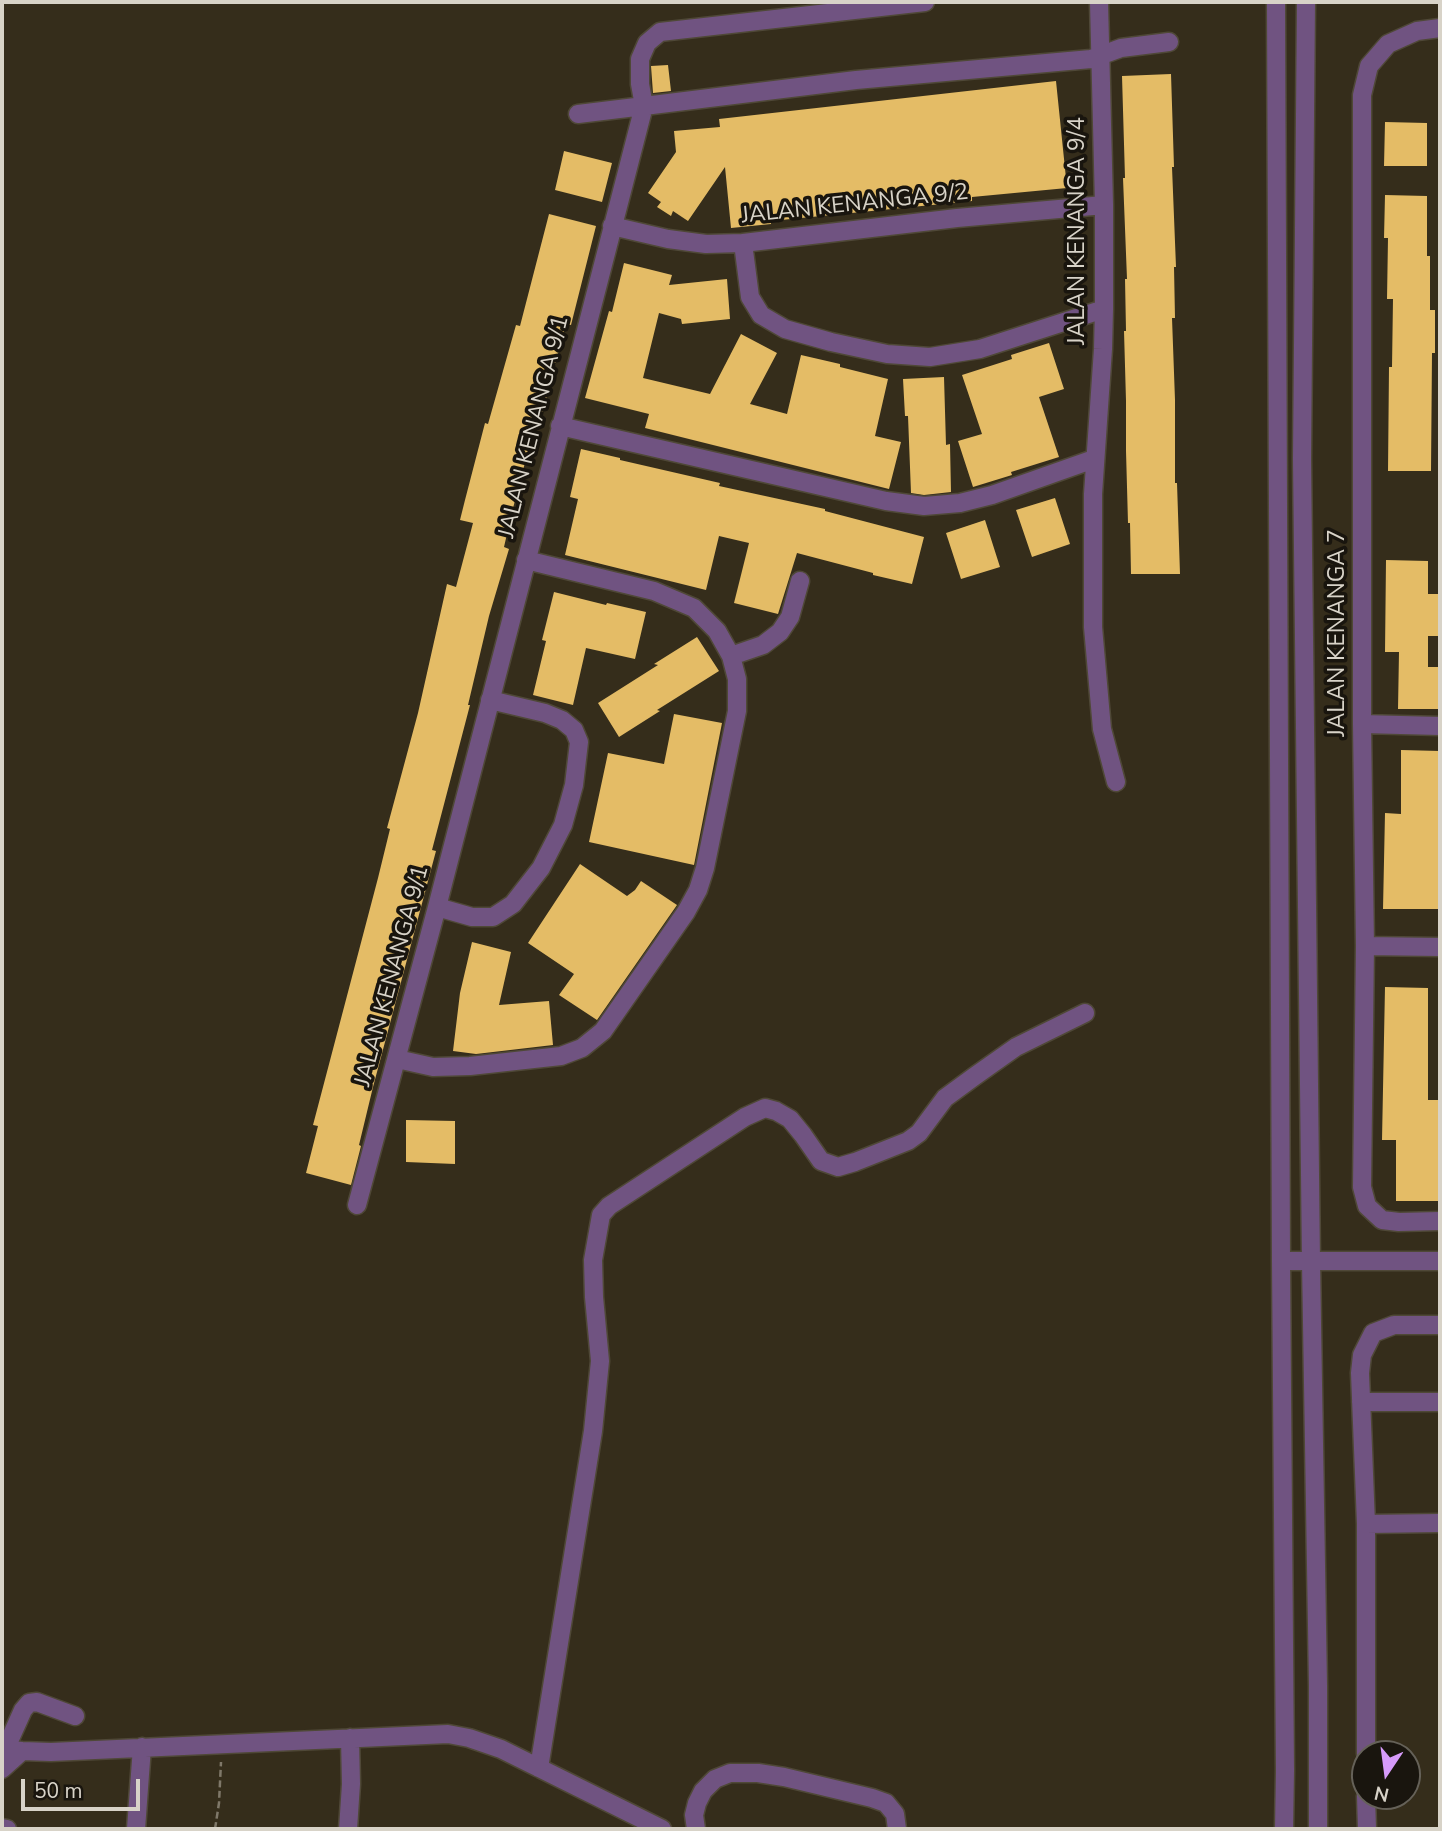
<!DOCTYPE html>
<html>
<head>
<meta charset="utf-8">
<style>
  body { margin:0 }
  #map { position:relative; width:1442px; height:1831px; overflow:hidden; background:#352d1b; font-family:"Nunito Sans",sans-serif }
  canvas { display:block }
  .frame { position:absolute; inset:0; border:4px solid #d8d3c8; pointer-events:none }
  .north { position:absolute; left:1351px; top:1740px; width:70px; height:70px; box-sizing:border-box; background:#19150e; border:2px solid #656158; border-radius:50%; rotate:193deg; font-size:19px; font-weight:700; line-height:28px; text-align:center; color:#d8d3c8 }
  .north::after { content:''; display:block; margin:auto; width:24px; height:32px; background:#d69bfa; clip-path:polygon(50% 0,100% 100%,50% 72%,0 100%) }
  .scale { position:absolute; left:21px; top:1779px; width:119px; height:32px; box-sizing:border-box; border:4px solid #d8d3c8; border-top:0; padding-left:9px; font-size:21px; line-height:24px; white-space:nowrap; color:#d8d3c8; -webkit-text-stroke:5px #19150e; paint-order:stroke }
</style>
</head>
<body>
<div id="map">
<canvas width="1442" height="1831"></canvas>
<div class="frame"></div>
<div class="north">N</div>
<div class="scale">50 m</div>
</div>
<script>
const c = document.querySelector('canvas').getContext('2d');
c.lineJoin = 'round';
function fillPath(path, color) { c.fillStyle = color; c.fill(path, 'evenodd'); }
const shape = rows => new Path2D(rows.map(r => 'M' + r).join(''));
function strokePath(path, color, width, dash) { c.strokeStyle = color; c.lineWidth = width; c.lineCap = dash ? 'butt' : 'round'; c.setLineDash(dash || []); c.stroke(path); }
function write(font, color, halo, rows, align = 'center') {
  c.font = font + ' "Nunito Sans",sans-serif'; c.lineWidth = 7; c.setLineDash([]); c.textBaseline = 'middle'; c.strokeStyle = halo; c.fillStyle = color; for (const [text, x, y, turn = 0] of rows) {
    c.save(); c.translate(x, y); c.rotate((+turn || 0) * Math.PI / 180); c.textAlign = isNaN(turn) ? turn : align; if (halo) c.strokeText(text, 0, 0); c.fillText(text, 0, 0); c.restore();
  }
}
fillPath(shape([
  [668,65,671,91,653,93,651,66],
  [1171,74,1174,167,1172,167,1176,267,1174,267,1175,318,1172,318,1175,400,1175,483,1177,483,1180,574,1131,574,1130,523,1128,523,1126,451,1126,401,1124,331,1126,331,1125,279,1127,279,1123,178,1125,178,1122,76],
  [1056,81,1067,188,972,197,972,201,771,221,771,224,731,228,725,167,688,221,673,211,671,216,657,207,661,202,648,193,676,152,674,131,720,127,719,119],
  [1385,122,1427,123,1427,166,1384,166],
  [564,151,612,163,602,202,555,190],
  [1385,195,1427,196,1427,256,1430,256,1430,310,1435,310,1435,353,1432,353,1431,471,1388,471,1389,367,1392,367,1393,299,1387,299,1388,238,1384,238],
  [549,214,596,226,571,325,566,324,540,422,536,421,512,512,504,547,509,549,489,616,468,705,470,705,432,850,436,851,373,1087,359,1145,361,1146,351,1185,306,1173,318,1126,313,1125,378,878,390,829,387,828,418,713,447,584,456,587,473,523,460,520,465,500,485,423,488,424,516,325,520,326],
  [624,263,672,275,669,285,727,279,730,319,682,324,681,319,659,313,643,378,710,394,741,334,777,353,750,404,787,414,801,355,840,364,840,367,888,379,875,436,901,442,889,489,645,428,649,414,585,398,609,311,612,312],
  [1049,343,1064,389,1039,397,1059,457,1011,472,1012,475,973,487,958,441,982,434,962,375,1012,359,1011,355],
  [944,377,946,445,950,444,951,492,924,495,911,493,908,416,905,416,903,379],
  [581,449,620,458,620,460,720,483,719,486,825,509,825,511,924,537,912,584,873,575,873,573,797,553,778,614,734,603,749,543,719,536,706,590,565,555,578,499,570,497],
  [1055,498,1070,544,1032,557,1016,510],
  [985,520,1000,567,961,579,946,533],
  [1386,560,1428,561,1428,594,1440,594,1440,636,1428,636,1428,667,1440,667,1440,709,1398,709,1399,652,1385,652],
  [554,592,606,605,607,603,646,612,635,659,586,648,573,705,533,695,546,641,542,640],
  [697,637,719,671,657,710,660,711,619,737,598,703,658,665,654,664],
  [674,714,722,723,694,865,589,842,608,753,664,764],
  [1401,750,1440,751,1440,909,1383,909,1385,813,1401,814],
  [580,864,627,896,635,890,641,881,677,905,597,1020,559,995,574,974,528,943],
  [472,942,511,952,499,1005,549,1001,553,1045,476,1054,453,1051,460,993],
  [1385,987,1428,988,1428,1100,1440,1100,1439,1201,1396,1201,1396,1140,1382,1140],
  [406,1120,455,1121,455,1164,406,1162]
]), '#e4bc66');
const minor = shape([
  [1099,2,1104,205,1104,309,1103,349,1093,494,1093,627,1102,729,1116,782],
  [1276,2,1281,1261,1285,1771,1284,1829],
  [1306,2,1302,459,1311,1262,1318,1686,1318,1829],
  [1440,28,1417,31,1388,44,1369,66,1362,95,1362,724,1365,946,1362,1187,1367,1206,1382,1220,1399,1222,1440,1221],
  [644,106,640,84,640,59,647,43,660,32,925,2],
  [578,114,644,106],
  [612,226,668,239,706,244,743,243,957,218,1104,205],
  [743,243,750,297,761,315,785,329,831,342,887,354,930,357,980,349,1104,309],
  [560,426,886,501,924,506,960,503,992,495,1094,459],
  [731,656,763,645,780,632,790,617,800,581],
  [1362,724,1440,726],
  [437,907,472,917,493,917,513,904,541,868,563,825,574,785,579,742,574,730,562,720,545,713,490,700],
  [1365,946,1440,947],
  [397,1059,433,1067,470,1066,561,1056,582,1048,603,1031,686,912,698,890,705,868,737,711,737,679,731,656,717,631,694,608,654,591,526,560],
  [357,1205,437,907,644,106,856,80,1091,59,1121,48,1169,42],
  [1281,1261,1440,1261],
  [1361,1402,1440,1402],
  [1366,1524,1440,1523],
  [2,1749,22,1751,51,1752,448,1734,469,1738,501,1749,662,1829],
  [5,1750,23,1710,29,1703,37,1702,75,1716],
  [1366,1754,1366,1524,1360,1373,1362,1355,1373,1333,1394,1325,1440,1325],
  [539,1768,593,1431,600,1361,594,1297,593,1260,601,1215,609,1206,745,1117,765,1108,776,1111,790,1119,803,1135,821,1161,838,1167,855,1162,908,1141,919,1133,945,1098,975,1076,1016,1047,1085,1013],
  [2,1769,22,1751],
  [1366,1796,1367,1829],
  [2,1828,7,1829],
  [136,1829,142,1747],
  [348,1829,351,1784,350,1738],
  [696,1829,694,1815,697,1803,703,1791,715,1779,730,1773,758,1773,784,1777,872,1798,886,1803,895,1814,897,1829]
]);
strokePath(minor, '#4f4837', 21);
strokePath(shape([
  [215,1829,219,1803,221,1762]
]), '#7f7869', 2.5, [7, 3.5]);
strokePath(minor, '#705381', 18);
write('23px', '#d8d3c8', '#19150e', [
  ["JALAN KENANGA 9/2",855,205,-6],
  ["JALAN KENANGA 9/4",1078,231,-90],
  ["JALAN KENANGA 9/1",535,427,-76],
  ["JALAN KENANGA 7",1338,633,-90],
  ["JALAN KENANGA 9/1",393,976,-75]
]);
</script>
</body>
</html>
